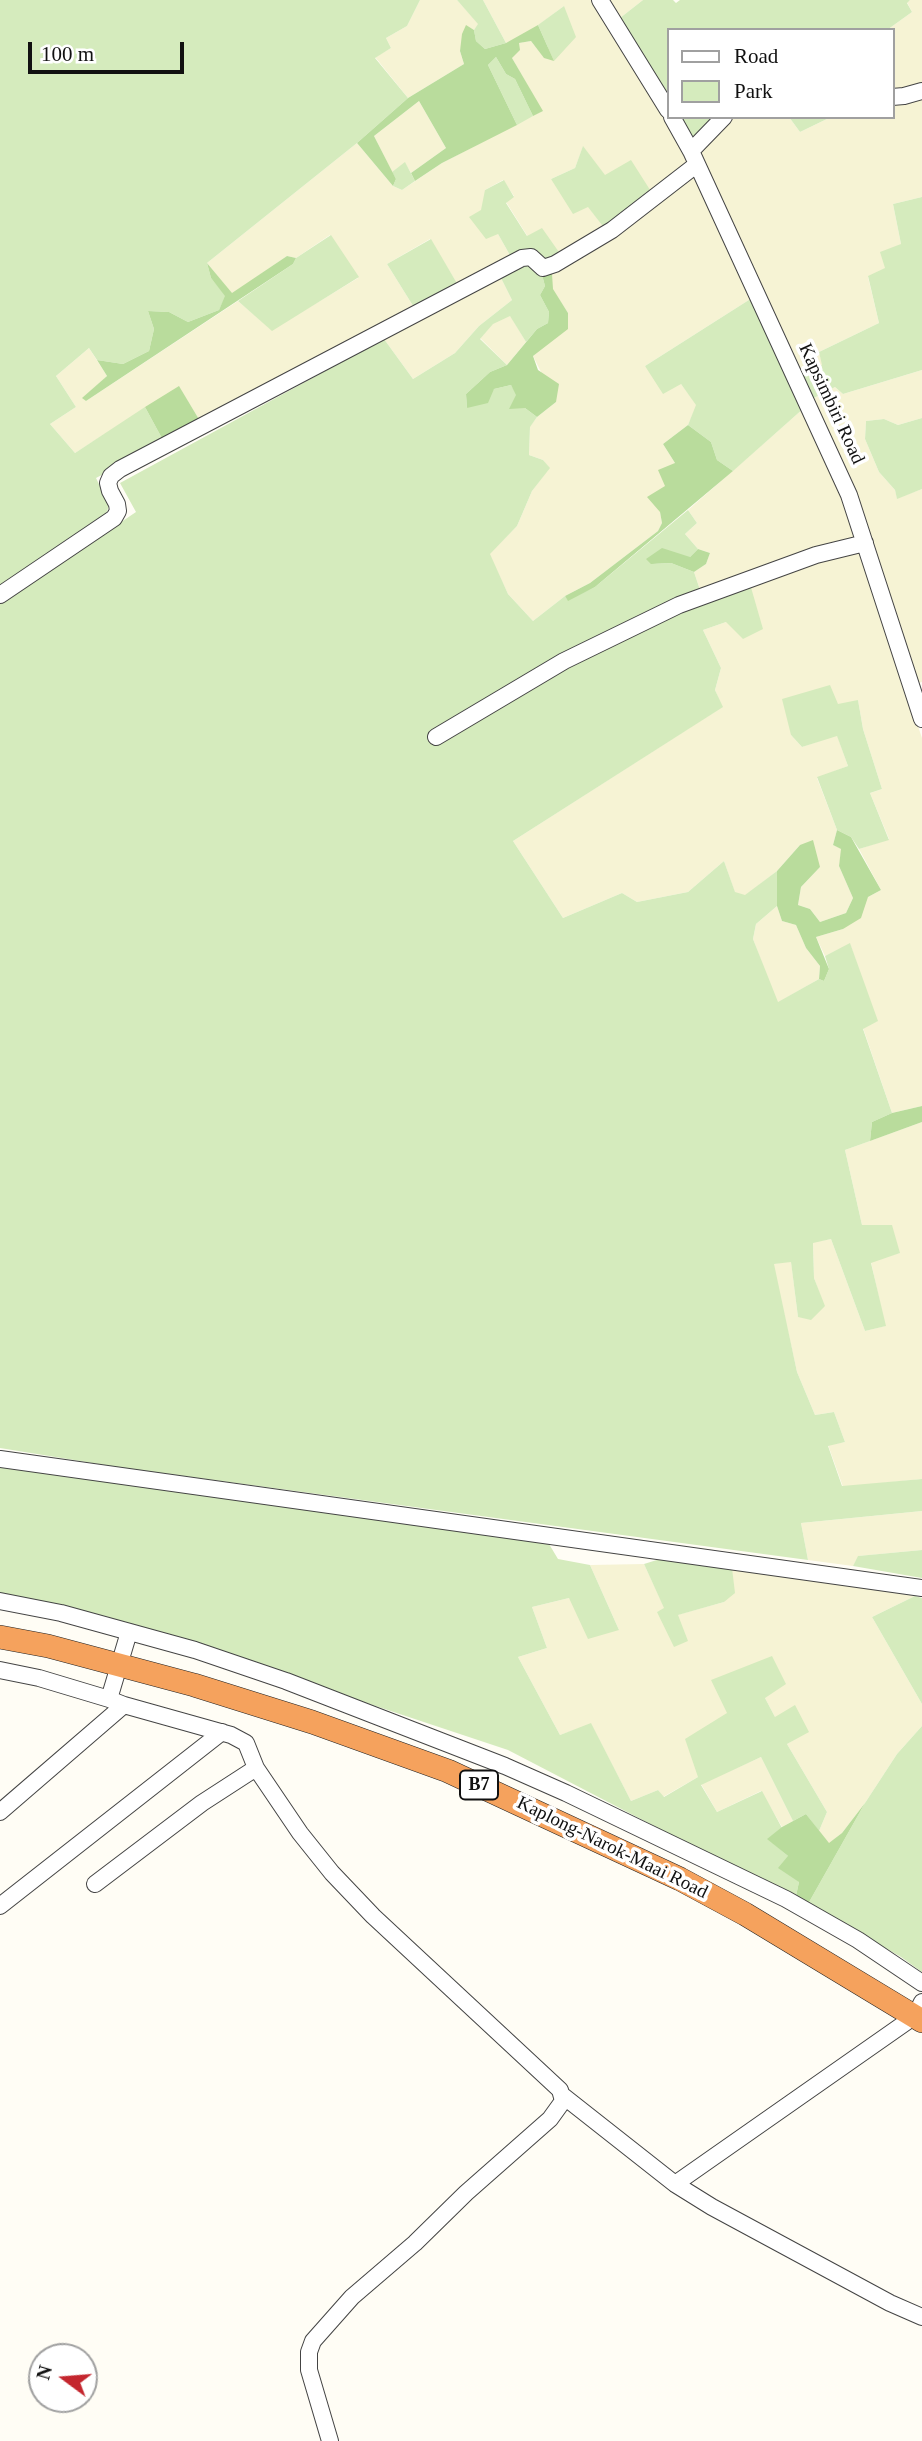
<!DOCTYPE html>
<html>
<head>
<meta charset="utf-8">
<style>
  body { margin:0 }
  #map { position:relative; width:922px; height:2441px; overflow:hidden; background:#fffdf5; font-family:Georgia,serif }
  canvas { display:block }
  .legend { position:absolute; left:667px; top:28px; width:228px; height:91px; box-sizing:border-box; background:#fff; border:2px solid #a0a0a0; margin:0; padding:9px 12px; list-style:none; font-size:21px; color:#111 }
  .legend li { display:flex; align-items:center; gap:14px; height:35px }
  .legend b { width:35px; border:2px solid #a0a0a0 }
  .north { position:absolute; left:28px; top:2343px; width:70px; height:70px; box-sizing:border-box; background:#fff; border:2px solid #a0a0a0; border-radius:50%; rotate:286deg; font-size:19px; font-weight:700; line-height:28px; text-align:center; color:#111 }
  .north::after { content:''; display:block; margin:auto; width:24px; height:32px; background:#c4262e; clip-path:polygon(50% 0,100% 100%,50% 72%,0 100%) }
  .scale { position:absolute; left:28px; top:42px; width:156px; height:32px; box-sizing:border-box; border:4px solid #111; border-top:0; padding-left:9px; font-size:21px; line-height:24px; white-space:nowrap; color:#111; -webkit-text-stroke:5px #fff; paint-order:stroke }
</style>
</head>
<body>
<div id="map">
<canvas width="922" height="2441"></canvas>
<ul class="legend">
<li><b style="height:9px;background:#fff"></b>Road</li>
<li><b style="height:19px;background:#d5ebbd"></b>Park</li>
</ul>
<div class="north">N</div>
<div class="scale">100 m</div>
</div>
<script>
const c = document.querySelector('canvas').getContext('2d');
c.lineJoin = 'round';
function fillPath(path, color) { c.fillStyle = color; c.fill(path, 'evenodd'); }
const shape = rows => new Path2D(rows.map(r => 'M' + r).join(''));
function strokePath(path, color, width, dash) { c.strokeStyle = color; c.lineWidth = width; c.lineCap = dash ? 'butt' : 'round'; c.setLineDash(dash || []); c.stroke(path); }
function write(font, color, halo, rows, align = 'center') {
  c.font = font + ' Georgia,serif'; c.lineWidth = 7; c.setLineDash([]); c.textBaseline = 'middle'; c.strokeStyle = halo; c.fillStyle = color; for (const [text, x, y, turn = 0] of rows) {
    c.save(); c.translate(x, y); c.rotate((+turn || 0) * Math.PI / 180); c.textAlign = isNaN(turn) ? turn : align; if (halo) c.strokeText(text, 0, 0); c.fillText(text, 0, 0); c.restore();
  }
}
fillPath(shape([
  [420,0,457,0,479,24,474,30,466,26,460,51,464,64,408,98,375,57,391,48,386,38,407,26],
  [483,0,593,0,663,110,690,159,688,166,652,193,605,176,583,147,575,168,551,179,588,206,605,229,561,255,528,237,506,202,514,196,503,180,485,190,498,234,511,257,458,285,430,239,387,264,415,309,200,421,179,387,75,453,50,424,76,407,56,376,89,348,107,376,83,398,86,401,238,301,272,330,358,278,330,235,296,258,287,256,232,294,207,263,357,143,393,186,402,190,442,163,542,111,512,58,518,43,531,41,544,57,564,6,528,33,506,43],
  [608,0,643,0,620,18],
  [910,0,922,0,922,86,892,91,892,30,887,30,912,12,907,2],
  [922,97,922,197,893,204,901,244,886,268,868,277,879,323,819,352,823,365,800,374,701,161,702,145,733,117,789,117,800,132,831,117,892,117,892,103],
  [419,101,446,148,411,173,405,163,392,172,374,136],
  [695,174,752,298,645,366,681,384,697,405,688,425,663,444,675,463,665,486,660,512,662,523,658,531,590,583,565,596,533,621,508,594,489,554,517,526,532,491,549,468,543,460,529,455,530,426,537,417,556,402,533,356,568,313,552,289,552,274,617,236],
  [499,274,512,300,479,326,455,353,413,379,384,339],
  [510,315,526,342,507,365,480,338,493,323],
  [922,370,922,418,898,425,884,419,866,421,865,439,879,472,895,490,897,498,922,489,922,682,917,683,812,399,835,387,843,394],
  [804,408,839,484,856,538,701,593,694,572,706,564,710,553,698,549,685,534,697,523,688,510],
  [859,552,922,738,922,1106,892,1113,863,1028,877,1021,850,944,825,956,816,937,843,929,868,897,881,890,859,849,889,839,870,793,882,789,863,729,858,700,791,735,802,747,837,735,848,766,817,778,837,830,833,845,842,849,839,866,853,898,846,913,820,922,810,909,798,905,801,887,820,867,800,845,777,871,745,896,735,893,724,861,688,892,637,902,622,893,563,918,513,841,722,707,715,690,721,668,703,630,726,622,750,584,814,561],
  [777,906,782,921,796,925,806,948,820,966,819,979,777,1003,753,939,756,924],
  [922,1122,922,1479,843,1487,828,1445,845,1442,834,1412,815,1415,797,1372,773,1264,791,1261,798,1317,824,1306,814,1278,813,1242,831,1239,865,1331,885,1326,871,1262,899,1253,862,1225,845,1150],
  [922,1511,922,1550,859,1556,853,1566,808,1560,801,1523],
  [644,1564,665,1609,657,1612,677,1615,724,1602,732,1568,795,1574,915,1596,872,1617,922,1704,922,1726,897,1754,865,1803,842,1833,829,1844,819,1831,827,1812,787,1744,808,1731,775,1717,765,1698,727,1713,698,1777,663,1797,658,1790,631,1801,591,1724,560,1735,518,1657,547,1648,532,1607,569,1598,619,1630,590,1565],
  [761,1757,793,1821,782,1827,761,1791,717,1812,701,1784]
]), '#f6f3d4');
fillPath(shape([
  [0,0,420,0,407,26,386,38,391,48,375,58,408,98,357,143,207,263,211,278,226,296,219,310,188,322,169,312,148,311,154,329,149,351,123,364,97,360,89,348,56,376,76,407,50,424,75,453,145,407,164,442,96,478,109,505,105,518,0,586],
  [457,0,483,0,506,43,485,49,476,41,474,30,478,24],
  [643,0,673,0,676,3,680,0,910,0,907,3,912,12,887,30,668,30,668,98,620,18],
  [564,6,576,37,554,61,538,25],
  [496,57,506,74,515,79,533,116,517,125,488,65],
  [680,117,718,117,693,140],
  [789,117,831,117,800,132],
  [583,146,605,175,631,160,652,193,605,229,588,207,573,214,551,179,575,168],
  [405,162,415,181,402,190,393,186,396,179,392,172],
  [504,180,514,197,506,203,527,236,542,228,561,255,547,263,511,257,498,234,486,239,469,217,481,210,485,190],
  [922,197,922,370,843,394,835,387,812,399,800,374,822,365,819,352,879,323,868,276,885,268,880,252,901,244,893,204],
  [331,235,359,277,272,331,238,301,293,264,296,258],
  [431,239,458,285,415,309,387,264],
  [522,261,541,271,545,286,540,295,549,312,548,323,537,329,526,342,510,316,493,324,480,339,507,365,490,372,466,394,467,408,494,389,511,385,525,408,537,417,530,427,529,455,543,460,550,468,532,491,517,526,490,554,508,594,533,621,565,596,568,600,595,587,688,510,697,523,685,534,698,549,690,557,651,564,671,563,694,572,701,593,607,643,750,584,763,629,743,639,726,622,703,630,721,668,715,690,723,707,513,841,563,918,622,893,637,902,688,892,724,861,735,892,745,895,777,871,777,906,756,924,753,939,778,1002,819,979,824,981,829,969,825,956,850,943,878,1021,863,1029,892,1113,872,1122,870,1141,845,1150,862,1225,892,1225,900,1253,871,1263,886,1326,865,1331,831,1239,813,1243,814,1278,825,1306,811,1320,798,1317,791,1262,774,1264,797,1372,815,1415,834,1412,845,1442,828,1446,842,1486,922,1479,922,1511,801,1523,808,1560,117,1467,0,1448,0,604,136,512,120,483,384,339,413,379,455,353,479,326,512,300,499,274],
  [752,298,804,408,733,471,717,460,711,442,688,425,696,405,681,384,663,394,645,366],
  [922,418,922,489,897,499,895,490,879,472,865,439,866,421,884,419,898,425],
  [830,685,838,704,858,700,863,729,882,789,870,793,889,840,859,849,851,837,837,830,817,777,848,766,837,736,802,747,791,735,782,699],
  [0,1465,549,1544,558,1559,590,1565,619,1630,588,1639,569,1598,532,1607,547,1648,518,1657,560,1735,591,1723,631,1801,658,1790,664,1797,698,1777,685,1739,727,1713,711,1680,772,1656,786,1684,765,1698,775,1717,795,1705,809,1732,787,1744,827,1812,819,1831,806,1814,793,1821,761,1757,701,1785,717,1812,762,1791,782,1828,768,1839,788,1856,799,1882,796,1896,683,1841,508,1750,105,1616,0,1596],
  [922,1550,922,1578,853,1566,858,1556],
  [660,1559,732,1568,735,1593,724,1602,678,1615,688,1641,674,1647,657,1612,664,1608,644,1564],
  [915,1596,922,1598,922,1704,872,1617],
  [922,1726,922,1972,901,1957,808,1904,865,1803,897,1754]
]), '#d5ebbd');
fillPath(shape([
  [466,25,474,30,476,41,485,49,506,43,538,25,554,61,544,58,531,41,519,43,520,50,512,58,543,111,533,116,515,79,506,74,496,57,488,65,517,125,442,163,415,181,411,173,446,148,419,101,374,136,396,179,393,186,357,143,408,98,464,64,460,51,462,34],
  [287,256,296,258,293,264,86,401,82,398,107,376,97,360,123,364,149,351,154,329,148,311,169,312,188,322,219,310,225,296,211,278,207,263,232,293],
  [541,271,552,274,553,289,568,313,568,329,533,356,538,370,559,384,556,402,537,417,525,408,509,409,516,395,511,385,494,389,488,403,467,408,466,394,490,372,507,365,537,329,548,323,549,312,540,295,545,286],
  [179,386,200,421,164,442,145,407],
  [688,425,711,442,717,460,733,471,595,587,568,601,565,596,590,583,658,531,662,523,660,512,647,497,665,486,658,470,675,463,663,444],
  [662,548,690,557,698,549,710,553,706,564,694,572,671,563,651,564,646,559],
  [837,830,851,837,881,890,868,897,861,918,843,929,816,937,829,969,824,981,819,979,820,966,806,948,796,925,782,921,777,906,777,871,800,845,813,840,820,867,801,887,798,905,810,909,820,922,846,913,853,898,839,866,841,849,833,845],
  [922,1106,922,1122,870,1141,872,1122,892,1113],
  [865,1803,808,1904,796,1896,799,1882,778,1868,788,1856,767,1839,782,1827,806,1814,829,1843,842,1833]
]), '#b9dc9c');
const minor = shape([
  [600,0,668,110],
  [892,97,904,96,922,91],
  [672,117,691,151,849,495,922,719],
  [691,151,724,117],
  [0,595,114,518,118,511,117,504,110,491,108,483,111,476,120,469,522,258,531,257,543,268,555,264,612,230,696,165],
  [436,737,564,661,679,605,816,555,865,543],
  [0,1459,922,1588],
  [0,1601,61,1613,195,1650,286,1681,505,1766,566,1793,786,1899,858,1940,922,1983],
  [0,1670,39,1678,109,1699,124,1705,231,1735,246,1743,256,1768,300,1833,332,1873,373,1916,560,2090,563,2101,550,2119,466,2193,415,2243,352,2297,313,2341,309,2352,309,2370,330,2441],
  [109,1699,129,1632],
  [0,1812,124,1705],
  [95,1884,202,1803,256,1768],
  [0,1906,222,1732],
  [562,2095,675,2184,712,2207,890,2303,922,2317],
  [675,2184,915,2016,922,2002]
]);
const highway = shape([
  [0,1637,48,1646,194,1685,312,1722,448,1771,680,1879,745,1914,922,2021]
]);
strokePath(minor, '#444', 18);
strokePath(highway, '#222', 24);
strokePath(minor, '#fff', 16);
strokePath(highway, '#f5a25d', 23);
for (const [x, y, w] of [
  [479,1785,38]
]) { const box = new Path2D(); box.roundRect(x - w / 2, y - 14.5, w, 29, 5); c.fillStyle = '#fff'; c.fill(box); strokePath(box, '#111', 2); }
write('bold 18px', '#111', null, [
  ["B7",479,1785]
]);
write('19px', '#111', '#fff', [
  ["Kapsimbiri Road",831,404,65],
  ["Kaplong-Narok-Maai Road",612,1848,26]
]);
</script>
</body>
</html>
